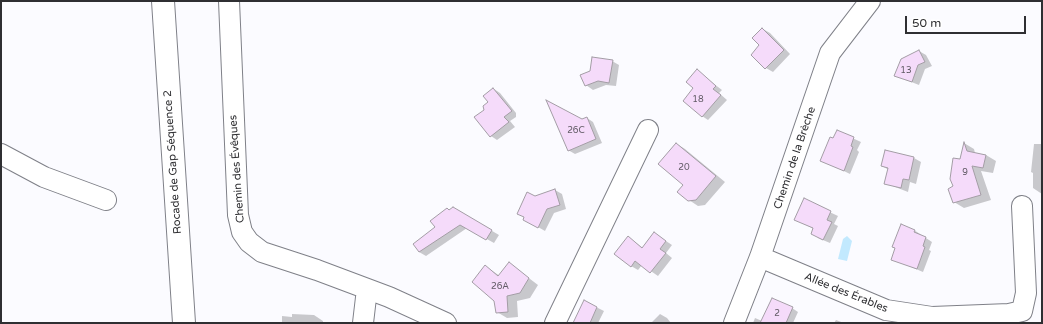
<!DOCTYPE html>
<html>
<head>
<meta charset="utf-8">
<style>
  body { margin:0 }
  #map { position:relative; width:1043px; height:324px; overflow:hidden; background:#fbfbff; font-family:"Varela Round",sans-serif }
  canvas { display:block }
  .frame { position:absolute; inset:0; border:2px solid #2f2f32; pointer-events:none }
  .scale { position:absolute; left:905px; top:16px; width:121px; height:18px; box-sizing:border-box; border:2px solid #2f2f32; border-top:0; padding-left:5px; font-size:12px; line-height:14px; white-space:nowrap; color:#2f2f32; -webkit-text-stroke:3px #fff; paint-order:stroke }
</style>
</head>
<body>
<div id="map">
<canvas width="1043" height="324"></canvas>
<div class="frame"></div>
<div class="scale">50 m</div>
</div>
<script>
const c = document.querySelector('canvas').getContext('2d');
c.lineJoin = 'round';
function fillPath(path, color) { c.fillStyle = color; c.fill(path, 'evenodd'); }
const shape = rows => new Path2D(rows.map(r => 'M' + r).join(''));
function strokePath(path, color, width, dash) { c.strokeStyle = color; c.lineWidth = width; c.lineCap = dash ? 'butt' : 'round'; c.setLineDash(dash || []); c.stroke(path); }
function write(font, color, halo, rows, align = 'center') {
  c.font = font + ' "Varela Round",sans-serif'; c.lineWidth = 3.5; c.setLineDash([]); c.textBaseline = 'middle'; c.strokeStyle = halo; c.fillStyle = color; for (const [text, x, y, turn = 0] of rows) {
    c.save(); c.translate(x, y); c.rotate((+turn || 0) * Math.PI / 180); c.textAlign = isNaN(turn) ? turn : align; if (halo) c.strokeText(text, 0, 0); c.fillText(text, 0, 0); c.restore();
  }
}
fillPath(shape([
  [847,236,852,241,847,261,838,259,843,239]
]), '#c2e9fe');
fillPath(shape([
  [763,29,770,33,790,54,773,72,766,68,761,45],
  [919,51,926,55,932,66,925,69,919,85,896,76],
  [612,61,619,65,616,86,606,85,593,90,586,85],
  [697,71,722,90,719,93,727,100,708,120,702,116,695,88],
  [494,89,500,93,516,113,516,117,510,121,515,127,497,140,491,136,485,110],
  [587,118,593,122,602,143,575,154,568,150,582,120],
  [837,131,861,142,857,150,859,152,850,174,821,160],
  [964,143,974,149,975,153,986,155,996,161,993,173,981,171,991,200,964,208,954,202,955,187],
  [677,144,685,149,725,182,705,205,698,206,689,200],
  [1034,144,1042,144,1042,194,1033,188,1033,173,1031,172],
  [886,151,914,158,921,162,916,184,910,182,908,192,885,183,889,170,882,166],
  [555,190,562,194,566,209,554,213,545,231,531,223,535,197],
  [804,200,838,216,834,224,838,226,830,243,818,238,814,229,802,223],
  [453,208,499,235,494,243,467,228,426,256,419,252,447,209,450,210],
  [914,230,932,242,929,250,931,251,923,272,892,259],
  [654,233,672,245,666,253,672,258,658,276,642,265,638,270,631,266,628,237,643,248],
  [509,263,538,285,530,298,517,301,518,317,507,318,497,312,495,300,485,266,500,276],
  [584,301,604,311,598,323,574,323],
  [792,308,798,312,793,323,753,323,755,318,762,321],
  [292,314,314,315,323,321,323,323,282,323,282,316,292,317],
  [660,314,667,318,671,323,651,323],
  [836,320,844,323,834,323]
]), '#0003');
const building = shape([
  [762,28,784,50,765,69,751,55,759,45,752,38,762,28],
  [919,50,925,62,918,65,912,82,894,76,901,59,919,50],
  [592,57,613,60,609,83,598,81,585,86,580,75,590,71,592,57],
  [697,69,716,86,713,89,721,95,702,117,683,101,693,88,686,82,697,69],
  [493,88,512,111,504,117,509,122,490,137,474,117,484,110,483,106,488,102,483,96,493,88],
  [546,100,582,119,587,117,596,139,568,151,546,100],
  [837,130,854,137,851,146,853,147,844,171,820,161,830,137,833,138,837,130],
  [964,142,967,151,986,155,983,168,972,166,981,195,953,203,948,189,953,186,950,179,953,158,960,159,964,142],
  [676,143,716,176,696,200,688,201,677,192,683,185,658,164,676,143],
  [885,150,914,157,909,180,903,179,901,188,884,184,888,168,881,166,885,150],
  [555,189,560,205,547,209,538,228,523,220,524,217,517,214,527,192,535,196,555,189],
  [804,198,831,211,827,220,832,222,823,240,811,234,813,228,794,220,804,198],
  [453,207,492,230,486,240,460,225,419,252,413,244,435,227,430,221,447,208,449,210,453,207],
  [901,224,915,230,914,232,926,237,923,246,925,247,917,269,891,260,895,248,892,247,901,224],
  [654,232,666,241,660,249,666,253,650,273,635,261,631,267,614,254,628,236,642,248,654,232],
  [509,262,529,278,520,293,507,296,508,312,496,313,494,301,472,282,485,265,498,276,509,262],
  [772,298,793,307,786,323,760,323,772,298],
  [584,300,597,307,590,323,573,323,584,300]
]);
fillPath(building, '#f5dbfa');
strokePath(building, '#a39da5', 1);
const minor = shape([
  [229,1,238,215,242,232,249,242,262,252,317,270,389,297,446,323],
  [1,154,44,177,106,200],
  [760,257,886,310,932,317,1009,314,1022,311,1026,293,1022,206],
  [363,323,367,289],
  [555,323,648,130],
  [734,323,760,257,830,53,870,1]
]);
const major = shape([
  [163,1,184,323]
]);
strokePath(minor, '#7f8088', 22);
strokePath(major, '#7f8088', 24);
strokePath(minor, '#fff', 20);
strokePath(major, '#fff', 22);
write('9px', '#605a64', null, [
  ["13",906,71],
  ["18",698,100],
  ["26C",576,131],
  ["20",684,168],
  ["9",965,173],
  ["26A",500,287],
  ["2",777,314]
]);
write('11px', '#2f2f32', '#fff', [
  ["Chemin de la Brèche",795,158,-71],
  ["Rocade de Gap Séquence 2",173,162,-94],
  ["Chemin des Évêques",237,169,-94],
  ["Allée des Érables",846,293,22]
]);
</script>
</body>
</html>
